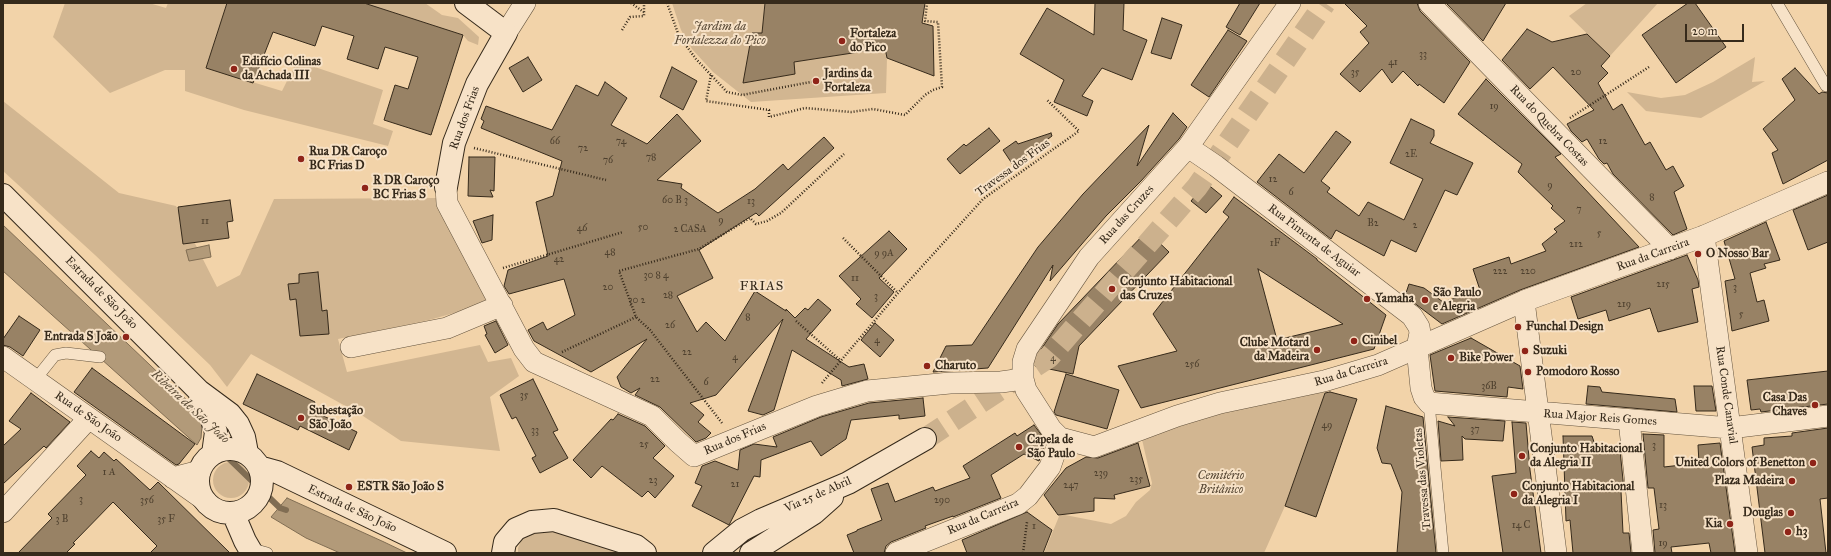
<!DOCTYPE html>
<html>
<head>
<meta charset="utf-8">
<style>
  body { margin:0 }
  #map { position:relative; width:1831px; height:556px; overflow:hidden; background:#f2d3a9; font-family:"IM FELL Great Primer",serif }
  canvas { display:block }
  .frame { position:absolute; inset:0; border:4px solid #362a1b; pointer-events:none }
  .scale { position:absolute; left:1685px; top:24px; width:59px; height:18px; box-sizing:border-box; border:2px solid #362a1b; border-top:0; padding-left:5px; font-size:12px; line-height:14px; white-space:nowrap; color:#362a1b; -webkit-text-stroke:3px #f7e2c7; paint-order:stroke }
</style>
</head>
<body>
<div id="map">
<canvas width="1831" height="556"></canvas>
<div class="frame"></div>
<div class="scale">20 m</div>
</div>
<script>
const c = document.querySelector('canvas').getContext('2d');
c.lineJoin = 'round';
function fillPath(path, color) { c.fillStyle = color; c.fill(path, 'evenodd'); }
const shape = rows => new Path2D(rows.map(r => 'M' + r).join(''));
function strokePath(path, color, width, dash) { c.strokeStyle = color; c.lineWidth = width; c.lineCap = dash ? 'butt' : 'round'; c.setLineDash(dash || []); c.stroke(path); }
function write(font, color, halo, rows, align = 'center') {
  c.font = font + ' "IM FELL Great Primer",serif'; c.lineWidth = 4; c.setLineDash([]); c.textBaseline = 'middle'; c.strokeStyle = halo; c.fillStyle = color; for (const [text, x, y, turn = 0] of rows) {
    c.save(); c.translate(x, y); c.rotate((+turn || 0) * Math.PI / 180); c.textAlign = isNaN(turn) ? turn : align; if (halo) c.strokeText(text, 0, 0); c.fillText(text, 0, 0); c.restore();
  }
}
fillPath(shape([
  [65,3,149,3,166,8,168,3,227,3,206,68,282,91,297,61,383,90,373,124,393,131,388,146,244,110,185,91,185,70,165,70,110,93,53,37],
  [364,3,425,3,442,15,458,18,479,37,478,45,468,41,463,35],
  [672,3,765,3,762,33,744,83,794,74,794,62,885,48,887,58,886,93,751,102,713,72,692,49,681,30],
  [1587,3,1658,3,1610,56,1569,16],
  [1755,57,1752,82,1765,81,1701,118,1646,111,1627,92,1661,98,1685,95,1713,82],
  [3,101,119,193,176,206,217,287,240,275,274,199,439,198,490,303,429,320,338,339,347,372,480,345,488,362,511,358,519,376,490,397,500,451,401,441,360,414,251,354,227,387,210,365,95,255,3,171],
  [1326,391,1285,506,1264,553,1044,553,1060,514,1111,524,1126,516,1136,502,1150,490,1152,483,1141,435,1230,409],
  '213 480a18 18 0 1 1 36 0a18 18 0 1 1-36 0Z',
  [552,528,628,553,518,553,518,548,523,536,534,530]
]), '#d2b691');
const water = shape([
  [3,225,192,405,198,413,202,425,201,438,197,445,3,271,3,225],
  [209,245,211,257,189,261,186,250,209,245],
  [287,498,384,542,407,553,340,553,306,538,271,517,287,498]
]);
fillPath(water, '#b29a79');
strokePath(water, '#806d53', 1);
strokePath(shape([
  [219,449,280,508,286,510]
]), '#806d53', 6);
const building = shape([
  [227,3,364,3,463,35,431,135,384,120,395,85,408,89,418,57,385,47,378,69,347,59,354,36,322,26,315,46,273,32,253,83,206,68,227,3],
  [765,3,925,3,922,23,933,26,934,76,887,58,885,48,794,62,795,74,743,83,752,33,762,33,765,3],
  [1095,3,1124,3,1123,30,1147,40,1132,80,1102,68,1082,96,1093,101,1087,116,1054,102,1064,80,1020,54,1047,8,1094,35,1095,3],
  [1240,3,1260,3,1240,35,1226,27,1240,3],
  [1344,3,1417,3,1420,11,1470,62,1444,103,1419,84,1418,86,1403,71,1392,83,1382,69,1360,92,1340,74,1369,43,1360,32,1367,26,1344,3],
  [1446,3,1506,3,1483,41,1446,3],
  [1688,3,1695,3,1726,47,1676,83,1642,35,1688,3],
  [1162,18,1182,25,1171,59,1151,53,1162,18],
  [1527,29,1552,42,1587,34,1610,56,1601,66,1608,73,1598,83,1613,110,1622,104,1645,145,1650,142,1666,170,1673,166,1684,186,1674,192,1687,229,1673,235,1613,174,1607,163,1604,164,1599,159,1587,139,1582,142,1571,131,1567,124,1594,110,1553,67,1530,89,1502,60,1527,29],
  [1228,30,1247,41,1209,97,1191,85,1228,30],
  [528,57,542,80,523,92,509,68,528,57],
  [672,67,697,81,683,110,660,97,672,67],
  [1795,68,1819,94,1822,92,1828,93,1828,160,1783,184,1772,153,1778,150,1763,129,1795,100,1782,79,1795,68],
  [1486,79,1561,154,1555,157,1639,247,1520,290,1442,324,1405,296,1409,284,1424,288,1443,302,1480,290,1473,269,1509,257,1511,264,1546,251,1542,244,1557,232,1554,229,1565,221,1551,208,1553,206,1518,172,1522,164,1458,114,1486,79],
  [605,82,627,98,611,125,647,144,677,114,701,141,657,180,682,184,681,188,718,213,755,189,783,164,788,170,824,137,834,148,759,216,756,213,699,250,713,278,677,296,697,332,706,322,725,341,755,291,786,311,786,309,795,318,805,308,808,310,818,299,831,310,806,339,849,367,864,364,868,379,842,386,841,380,792,350,774,410,763,415,748,411,783,319,716,395,690,403,704,415,698,422,711,433,706,438,696,442,660,407,635,395,640,388,631,393,621,387,617,377,647,339,591,372,534,341,528,330,543,322,547,330,575,315,564,279,509,294,504,286,508,270,548,256,536,202,553,196,562,161,481,128,484,121,481,119,486,106,552,130,576,85,598,96,605,82],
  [1173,113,1187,127,1179,139,1141,181,1106,216,1050,281,1053,265,988,368,933,372,946,346,972,345,1038,247,1083,194,1149,125,1137,166,1173,113],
  [1411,119,1434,130,1434,136,1430,143,1473,163,1457,195,1445,190,1416,252,1391,240,1384,256,1336,230,1331,239,1257,182,1279,154,1304,173,1336,131,1351,142,1321,181,1330,188,1327,192,1359,216,1368,202,1404,220,1423,179,1390,163,1411,119],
  [989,128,1000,141,960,174,947,159,964,144,966,146,989,128],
  [1051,133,1052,136,1013,165,1003,150,1016,141,1018,144,1051,133],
  [469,157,495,157,494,191,490,190,493,197,468,196,469,157],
  [1206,183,1222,196,1206,213,1191,201,1206,183],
  [1828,195,1828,242,1808,250,1793,210,1828,195],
  [1234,197,1317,259,1317,260,1386,315,1374,349,1141,408,1118,366,1177,351,1153,314,1229,217,1223,212,1234,197],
  [1258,269,1343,324,1277,340,1258,269],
  [230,200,233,221,227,222,229,238,183,244,178,207,230,200],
  [493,215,492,240,482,243,473,221,493,215],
  [1766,222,1780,260,1764,264,1766,268,1750,273,1757,302,1764,300,1769,321,1732,331,1725,281,1735,279,1724,241,1766,222],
  [889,231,907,249,879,278,894,292,872,318,856,304,861,299,839,276,889,231],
  [1147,231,1169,252,1079,346,1073,374,1035,366,1038,354,1058,324,1147,231],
  [1687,255,1698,280,1699,287,1692,289,1698,322,1658,332,1650,308,1609,321,1606,310,1578,319,1571,297,1687,255],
  [318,272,322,311,327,310,329,334,300,336,296,299,290,300,288,284,299,283,299,274,318,272],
  [19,316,40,330,23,356,10,347,3,345,3,339,19,316],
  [496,321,508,345,495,353,485,335,487,334,484,326,496,321],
  [875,323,894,340,880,357,861,340,875,323],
  [1471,338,1520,366,1523,389,1508,387,1507,397,1435,391,1430,355,1471,338],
  [92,368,195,444,179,464,176,465,74,392,92,368],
  [1828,371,1828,404,1761,412,1760,409,1751,410,1747,380,1828,371],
  [257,374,315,402,311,410,357,432,349,450,300,426,298,430,243,404,257,374],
  [1066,374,1119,390,1107,429,1056,415,1054,412,1066,374],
  [533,379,558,430,553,432,568,458,540,473,532,458,536,456,516,417,512,419,500,395,533,379],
  [1588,386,1600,387,1602,392,1675,399,1677,412,1586,404,1588,386],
  [1694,386,1712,386,1716,411,1696,411,1694,386],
  [1330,392,1357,399,1316,517,1285,506,1325,393,1330,392],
  [31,393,70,422,46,448,44,446,3,484,3,446,21,429,9,421,31,393],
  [923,398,925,416,899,419,899,415,851,420,846,439,821,456,811,441,761,460,760,477,754,476,729,525,692,506,702,486,695,483,702,466,715,461,738,470,740,450,754,444,777,447,773,437,821,417,869,403,923,398],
  [1386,406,1423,417,1436,553,1397,553,1402,492,1391,464,1382,463,1377,448,1386,406],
  [618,414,645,426,665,446,653,458,674,476,655,498,648,491,642,497,602,466,591,478,573,460,611,419,613,420,618,414],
  [1448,417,1505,421,1503,441,1465,439,1462,436,1463,460,1441,461,1438,421,1455,426,1448,417],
  [1512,422,1526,423,1530,470,1541,553,1503,553,1492,476,1516,473,1512,422],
  [1034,425,1046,441,1039,461,1024,454,991,475,1001,498,953,517,953,516,925,526,926,528,891,542,886,546,884,553,854,553,847,535,857,531,857,530,882,520,871,489,888,483,895,502,933,487,935,491,970,478,963,466,1015,433,1017,436,1034,425],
  [1828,428,1828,498,1820,499,1826,553,1765,553,1752,447,1764,445,1764,438,1792,436,1792,433,1828,428],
  [1643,434,1664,435,1664,467,1699,463,1698,445,1720,443,1735,553,1711,553,1709,543,1671,547,1672,553,1655,553,1653,530,1659,529,1654,488,1648,488,1643,434],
  [1563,436,1592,436,1597,451,1620,450,1624,490,1621,491,1623,533,1629,533,1631,553,1573,553,1570,520,1566,521,1563,436],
  [1138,443,1150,486,1114,495,1115,499,1094,498,1094,511,1058,515,1044,495,1066,468,1086,457,1098,458,1138,443],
  [91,451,99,458,104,452,114,461,116,459,150,490,158,482,230,553,150,553,157,546,113,502,73,543,75,544,66,553,18,553,52,518,48,514,86,475,77,466,91,451],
  [1027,512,1052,530,1043,553,967,553,962,540,1027,512]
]);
fillPath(building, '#988265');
strokePath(building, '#362a1b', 1);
strokePath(shape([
  [925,439,1049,357,1197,187,1325,3]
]), '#ccb18d', 22, [22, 11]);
const lane = shape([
  [1777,3,1826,86],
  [35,380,55,355,66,353,100,357],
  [1429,403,1443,553],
  [249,548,267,553]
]);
const street = shape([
  [1429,3,1670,249],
  [506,33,525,3],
  [1188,147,1216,166,1412,316,1419,327,1420,333,1417,348,1421,388,1424,397,1429,403,1730,428,1828,416],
  [446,187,447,203,524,349,534,362,652,416,678,442,694,456,817,406,867,391,950,383,1001,382,1023,379],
  [1704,236,1747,553],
  [1524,301,1556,553],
  [351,347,447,328,502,305],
  [3,357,206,501],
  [1629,420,1643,553],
  [1060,438,1094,447,1177,416,1220,403,1324,381,1378,365,1524,301,1704,236,1828,182],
  [1060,438,1051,429,1026,390,1023,379,1023,362,1027,349,1089,257,1188,147,1290,3],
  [173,478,200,471],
  [3,512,89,418],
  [896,553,1018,504,1028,496,1050,467,1060,438]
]);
const secondary = shape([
  [446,187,454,143,477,84,506,33,466,3],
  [3,195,199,391,230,414,238,424,244,437,247,453],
  [199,392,211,417,216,432,213,454],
  '198 481a32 32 0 1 1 64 0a32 32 0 1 1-64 0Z',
  [259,467,277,472,445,553],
  [233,513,245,541,252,553],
  [503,553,505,542,516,529,532,522,554,520,636,546,645,553],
  [714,553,742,530,761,520,848,483,925,439],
  [751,553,814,513,832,497]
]);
strokePath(lane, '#65543e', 12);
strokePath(street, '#65543e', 22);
strokePath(secondary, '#362a1b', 24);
strokePath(shape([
  [631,3,645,13],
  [667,3,679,36,696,59,727,92,742,95,816,81],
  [622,30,630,17,644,16,644,3],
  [711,75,706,101,769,110,769,117,805,108,851,112,873,109,905,115,925,95,933,90,942,87,938,22,925,21,927,3],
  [1570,118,1649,67],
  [474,148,606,180],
  [843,238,898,293],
  [503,268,623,232],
  [796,321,840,360],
  [562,352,636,317],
  [822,383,898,293,983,199,1079,131,1047,100],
  [722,423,650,330,636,317,619,271,699,249,750,218,756,224,767,221,781,213,844,154],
  [1023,553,1027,522]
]), '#362a1b', 2.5, [1, 2]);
strokePath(lane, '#f7e2c7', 11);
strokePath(street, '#f7e2c7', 21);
strokePath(secondary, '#f7e2c7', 22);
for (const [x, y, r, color] of [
  [842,41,4,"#8f2418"],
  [234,69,4,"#8f2418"],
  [816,81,4,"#8f2418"],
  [301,159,4,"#8f2418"],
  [365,188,4,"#8f2418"],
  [1698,254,4,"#8f2418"],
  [1112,289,4,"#8f2418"],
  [1367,299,4,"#8f2418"],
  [1425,300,4,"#8f2418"],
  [1518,327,4,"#8f2418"],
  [126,337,4,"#8f2418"],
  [1354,341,4,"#8f2418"],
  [1317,350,4,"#8f2418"],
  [1525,351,4,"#8f2418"],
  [1451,358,4,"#8f2418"],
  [927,366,4,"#8f2418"],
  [1528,372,4,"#8f2418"],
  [1815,405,4,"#8f2418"],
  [301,418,4,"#8f2418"],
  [1019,447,4,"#8f2418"],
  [1522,456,4,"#8f2418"],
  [1813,463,4,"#8f2418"],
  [1792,481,4,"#8f2418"],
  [349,487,4,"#8f2418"],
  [1514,494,4,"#8f2418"],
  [1791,513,4,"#8f2418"],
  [1730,524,4,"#8f2418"],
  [1788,532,4,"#8f2418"]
]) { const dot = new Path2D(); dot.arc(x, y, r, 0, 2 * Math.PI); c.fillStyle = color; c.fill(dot); strokePath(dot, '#f7e2c7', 1.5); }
write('10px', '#4e402e', null, [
  ["33",1423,55],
  ["41",1393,63],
  ["35",1355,73],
  ["20",1576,73],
  ["19",1494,107],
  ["66",555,142],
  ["74",621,142],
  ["12",1603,142],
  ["72",583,149],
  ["2E",1411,155],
  ["78",651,158],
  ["76",608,161],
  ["12",1273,180],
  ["9",1550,186],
  ["6",1291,193],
  ["8",1652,198],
  ["60 B 3",675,201],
  ["13",751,202],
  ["7",1579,210],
  ["9",721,221],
  ["11",205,222],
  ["B2",1373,224],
  ["2",1415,226],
  ["50",643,228],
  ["46",582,229],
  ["2 CASA",690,230],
  ["5",1599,234],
  ["1F",1275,244],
  ["212",1576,245],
  ["48",610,253],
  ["9 9A",884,254],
  ["42",559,260],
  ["222",1500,272],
  ["220",1528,272],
  ["30 8 4",656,276],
  ["11",855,279],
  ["215",1663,285],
  ["20",608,288],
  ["3",1735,288],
  ["28",668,296],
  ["3",876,297],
  ["30 2",637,301],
  ["219",1624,305],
  ["5",1741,315],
  ["8",748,318],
  ["26",670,326],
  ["4",877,341],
  ["22",687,353],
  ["4",735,358],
  ["4",1053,359],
  ["256",1192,365],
  ["22",655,380],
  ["6",706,383],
  ["36B",1489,387],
  ["35",524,396],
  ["49",1327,426],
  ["37",1475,430],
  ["33",535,431],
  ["25",644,445],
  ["3",1654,446],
  ["1 A",109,473],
  ["239",1101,474],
  ["235",1136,480],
  ["23",653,481],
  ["21",735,485],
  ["247",1071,486],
  ["3",81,500],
  ["356",147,501],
  ["290",942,501],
  ["13",1663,506],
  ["3 B",62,520],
  ["35 F",166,520],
  ["14 C",1521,526],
  ["1",1034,527],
  ["19",1663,544]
]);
write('italic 12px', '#554633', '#f7e2c7', [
  ["Jardim da",720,27],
  ["Fortalezza do Pico",720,41],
  ["Cemitério",1221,476],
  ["Britânico",1221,490]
]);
write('bold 12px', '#362a1b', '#f7e2c7', [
  ["Fortaleza",850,34],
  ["do Pico",850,48],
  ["Edifício Colinas",242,62],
  ["da Achada III",242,76],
  ["Jardins da",824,74],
  ["Fortaleza",824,88],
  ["Rua DR Caroço",309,152],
  ["BC Frias D",309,166],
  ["R DR Caroço",373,181],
  ["BC Frias S",373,195],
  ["O Nosso Bar",1706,254],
  ["Conjunto Habitacional",1120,282],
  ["das Cruzes",1120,296],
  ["São Paulo",1433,293],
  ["e Alegria",1433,307],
  ["Yamaha",1375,299],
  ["Funchal Design",1526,327],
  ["Entrada S João",118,337,"right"],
  ["Cinibel",1362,341],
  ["Clube Motard",1309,343,"right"],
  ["da Madeira",1309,357,"right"],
  ["Suzuki",1533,351],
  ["Bike Power",1459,358],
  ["Charuto",935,366],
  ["Pomodoro Rosso",1536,372],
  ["Casa Das",1807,398,"right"],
  ["Chaves",1807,412,"right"],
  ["Subestação",309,411],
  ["São João",309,425],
  ["Capela de",1027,440],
  ["São Paulo",1027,454],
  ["Conjunto Habitacional",1530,449],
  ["da Alegria II",1530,463],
  ["United Colors of Benetton",1805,463,"right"],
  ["Plaza Madeira",1784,481,"right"],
  ["ESTR São João S",357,487],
  ["Conjunto Habitacional",1522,487],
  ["da Alegria I",1522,501],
  ["Douglas",1783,513,"right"],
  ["Kia",1722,524,"right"],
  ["h3",1796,532]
], 'left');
write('12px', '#362a1b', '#f7e2c7', [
  ["Rua dos Frias",465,118,-70],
  ["Rua do Quebra Costas",1549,126,46],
  ["Travessa dos Frias",1013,168,-36],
  ["Rua das Cruzes",1127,215,-48],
  ["Rua Pimenta de Aguiar",1314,241,37],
  ["Rua da Carreira",1653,255,-20],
  ["Estrada de São João",101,293,45],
  ["Rua da Carreira",1351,372,-17],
  ["Rua Conde Canavial",1726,395,82],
  ["Rua de São João",88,417,35],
  ["Rua Major Reis Gomes",1600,418,4],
  ["Rua dos Frias",735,439,-23],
  ["Travessa das Violetas",1423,479,-95],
  ["Via 25 de Abril",818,495,-24],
  ["Estrada de São João",352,509,25],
  ["Rua da Carreira",983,517,-23]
]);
c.letterSpacing = '1px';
write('13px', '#362a1b', '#f7e2c7', [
  ["FRIAS",762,287]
]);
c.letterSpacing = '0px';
write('italic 13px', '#5b4c37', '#f7e2c7', [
  ["Ribeira de São João",190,407,43]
]);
</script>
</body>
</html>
